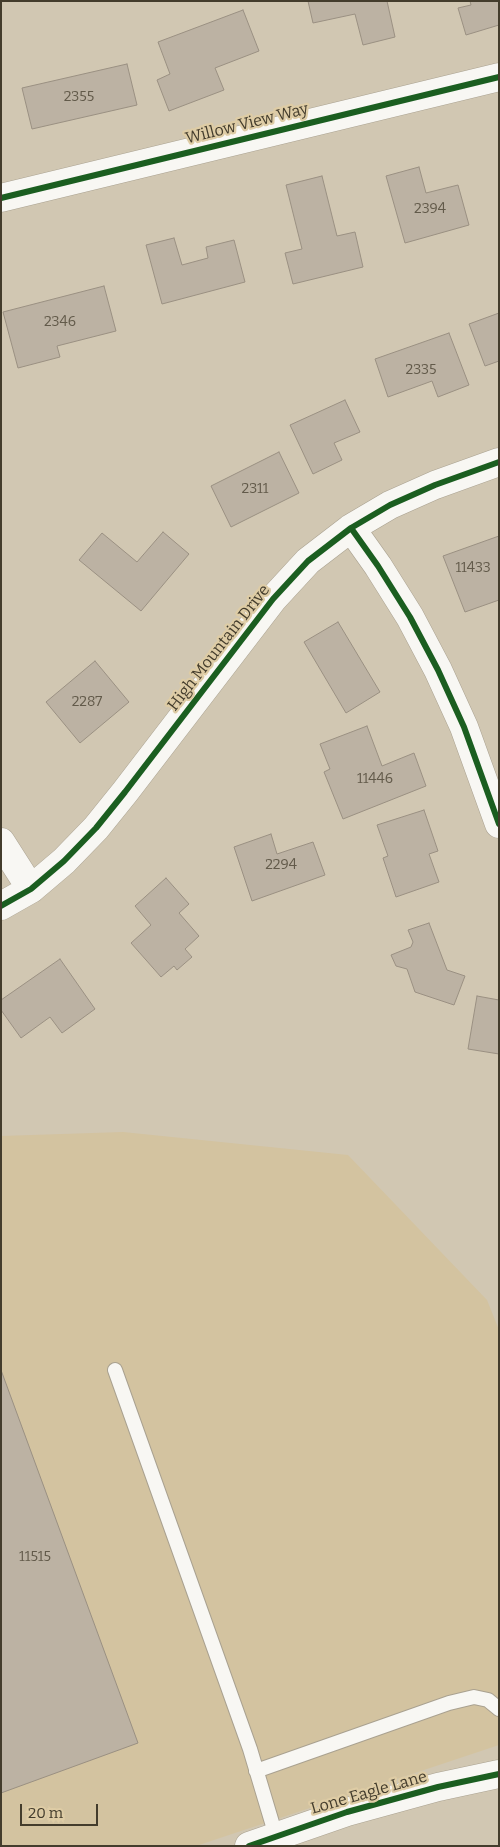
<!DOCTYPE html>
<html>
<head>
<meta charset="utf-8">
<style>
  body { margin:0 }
  #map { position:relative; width:500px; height:1847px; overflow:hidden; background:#d1c7b2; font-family:Bitter,serif }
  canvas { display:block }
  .frame { position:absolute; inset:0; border:2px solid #433c2c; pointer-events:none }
  .scale { position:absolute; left:20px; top:1804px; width:78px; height:22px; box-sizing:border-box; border:2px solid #433c2c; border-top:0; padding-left:6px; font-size:15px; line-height:18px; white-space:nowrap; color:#433c2c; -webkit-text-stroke:4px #decca5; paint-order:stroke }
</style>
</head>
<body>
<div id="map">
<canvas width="500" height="1847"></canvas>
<div class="frame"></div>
<div class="scale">20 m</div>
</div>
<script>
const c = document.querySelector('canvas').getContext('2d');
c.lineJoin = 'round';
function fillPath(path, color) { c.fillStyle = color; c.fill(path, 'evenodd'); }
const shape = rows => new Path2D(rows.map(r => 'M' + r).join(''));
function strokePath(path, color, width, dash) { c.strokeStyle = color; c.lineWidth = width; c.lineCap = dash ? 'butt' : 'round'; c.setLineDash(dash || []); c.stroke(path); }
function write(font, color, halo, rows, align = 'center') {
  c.font = font + ' Bitter,serif'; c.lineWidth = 4.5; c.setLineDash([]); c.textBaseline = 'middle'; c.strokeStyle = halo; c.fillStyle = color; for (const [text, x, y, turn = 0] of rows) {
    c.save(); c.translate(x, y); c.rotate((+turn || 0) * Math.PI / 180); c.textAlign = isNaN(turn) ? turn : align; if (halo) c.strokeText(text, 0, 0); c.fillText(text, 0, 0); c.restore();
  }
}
fillPath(shape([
  [123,1132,348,1155,487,1300,499,1330,499,1745,196,1846,1,1846,1,1136]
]), '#d3c3a0');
const building = shape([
  [308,1,387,1,395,37,363,45,355,14,313,23,308,1],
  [470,1,499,1,499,25,466,35,458,8,471,5,470,1],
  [243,10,259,51,215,68,224,90,169,111,157,80,170,74,158,42,243,10],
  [127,64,137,105,32,129,22,88,127,64],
  [419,167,426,193,458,185,469,225,405,243,386,176,419,167],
  [322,176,337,236,355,232,363,267,293,284,285,253,302,249,286,185,322,176],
  [174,238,182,265,208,258,206,247,234,240,245,282,162,304,146,245,174,238],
  [104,286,116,331,57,346,60,357,18,368,3,312,104,286],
  [499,313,499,361,485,366,469,324,499,313],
  [449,333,469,385,438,397,432,381,388,397,375,359,449,333],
  [345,400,360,432,334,443,342,460,313,474,290,425,345,400],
  [279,452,299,493,231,527,211,486,279,452],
  [163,532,189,554,141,611,79,560,102,533,137,562,163,532],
  [499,536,499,600,465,612,443,556,499,536],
  [338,622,380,692,346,713,304,642,338,622],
  [95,661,129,702,80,743,46,702,95,661],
  [367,726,382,766,414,753,426,786,343,819,324,772,330,769,320,744,367,726],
  [424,810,438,851,429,854,439,882,396,897,383,858,388,856,377,825,424,810],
  [271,834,277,854,313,842,325,875,252,901,234,847,271,834],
  [166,878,189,904,179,913,199,936,185,949,192,957,177,970,174,966,161,977,131,943,151,925,135,906,166,878],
  [429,923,447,970,465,976,454,1005,415,992,407,969,396,966,391,955,411,947,413,942,408,930,429,923],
  [60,959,95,1009,62,1033,50,1017,21,1038,1,1010,1,1000,60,959],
  [477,996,499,1000,499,1054,468,1049,477,996],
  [1,1370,138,1743,1,1793,1,1370]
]);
fillPath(building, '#bcb2a3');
strokePath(building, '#9a9082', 1);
const lane = shape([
  [115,1370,250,1749,276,1836],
  [256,1771,449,1703,474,1697,488,1700,499,1709]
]);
const street = shape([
  [1,198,499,77],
  [351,528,378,566,410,617,438,670,464,727,499,824],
  [1,842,31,889],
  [1,906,31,889,64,861,96,828,125,792,273,599,308,561,351,528,390,505,435,485,499,462],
  [249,1846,347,1812,438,1787,499,1774]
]);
strokePath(lane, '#a9a190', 16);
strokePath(street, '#a9a190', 29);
strokePath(lane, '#f8f7f3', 14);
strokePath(street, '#f8f7f3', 28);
strokePath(shape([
  [1,198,499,77],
  [351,528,378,566,410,617,438,670,464,727,499,824],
  [1,906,31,889,64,861,96,828,125,792,273,599,308,561,351,528,390,505,435,485,499,462],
  [249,1846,347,1812,438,1787,499,1774]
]), '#1b5e20', 6);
write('14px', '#625a4a', null, [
  ["2355",79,97],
  ["2394",430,209],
  ["2346",60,322],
  ["2335",421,370],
  ["2311",255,489],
  ["11433",473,568],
  ["2287",87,702],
  ["11446",375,779],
  ["2294",281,865],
  ["11515",35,1557]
]);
write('16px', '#433c2c', '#decca5', [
  ["Willow View Way",247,124,-14],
  ["High Mountain Drive",219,648,-52],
  ["Lone Eagle Lane",369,1793,-16]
]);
</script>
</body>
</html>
